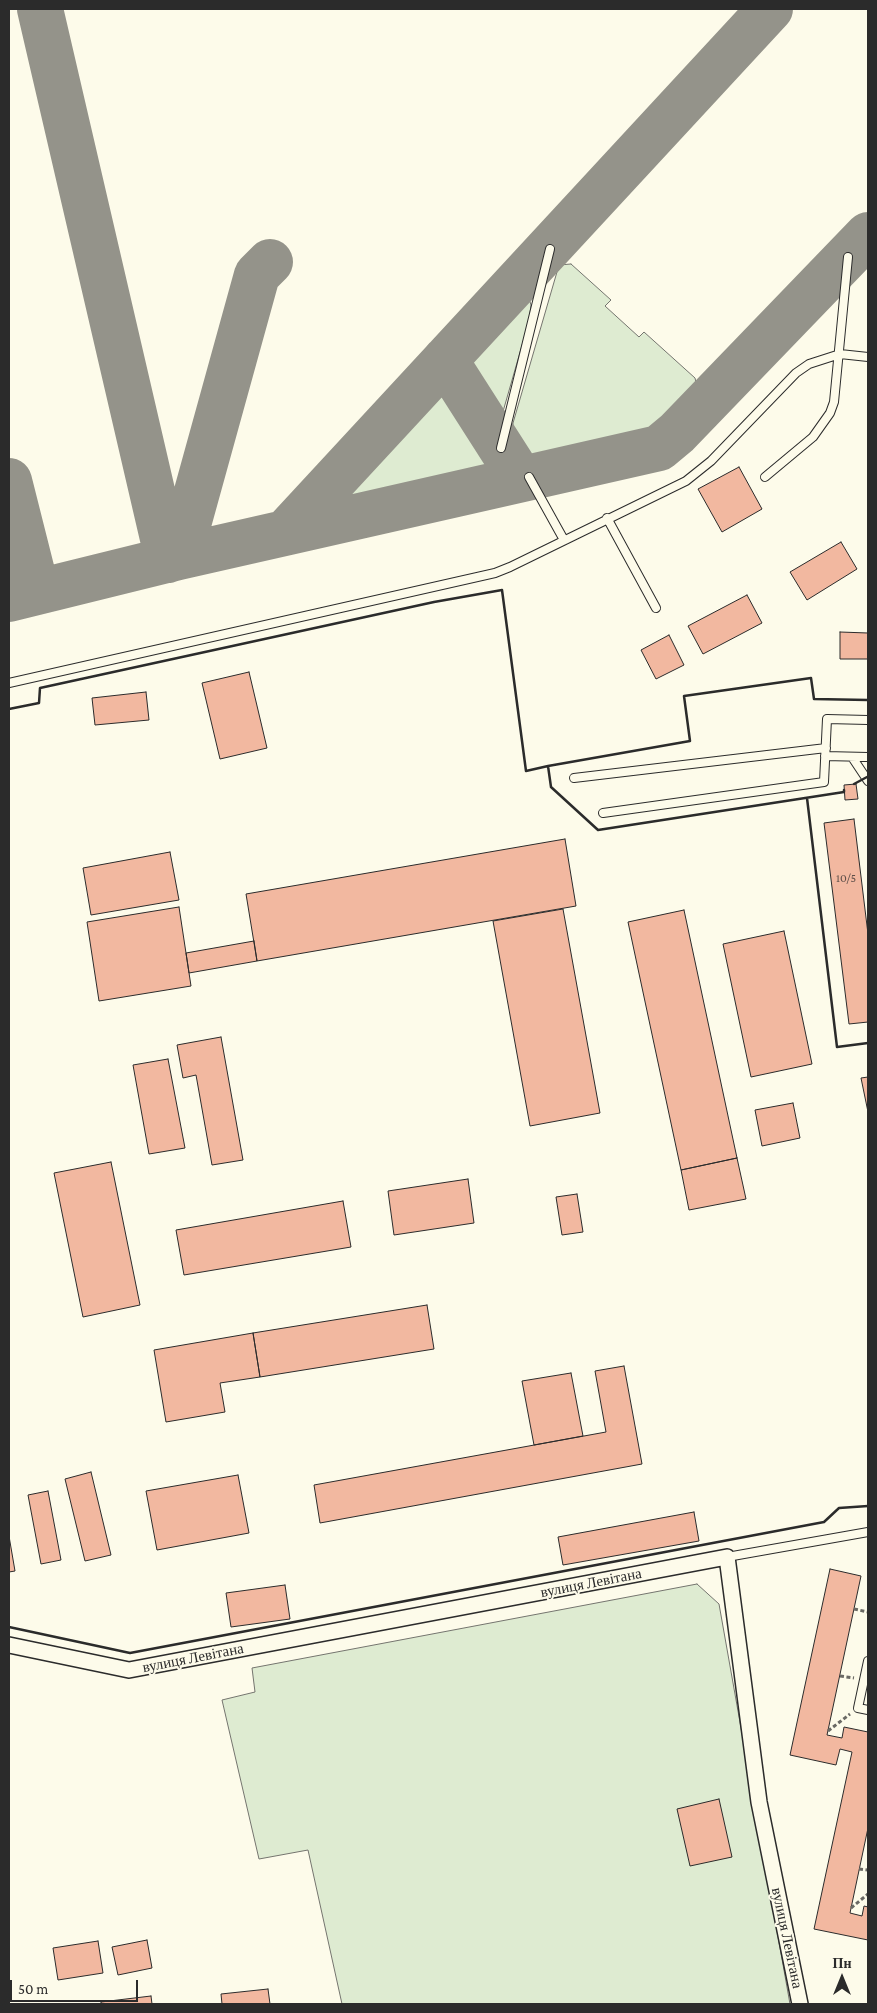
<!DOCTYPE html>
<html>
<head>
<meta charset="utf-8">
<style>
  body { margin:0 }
  #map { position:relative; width:877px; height:2013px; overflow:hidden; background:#fdfbea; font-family:"Crimson Pro",serif }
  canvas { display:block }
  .frame { position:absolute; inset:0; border:10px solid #2b2b2b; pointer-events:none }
  .north { position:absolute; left:817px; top:1953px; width:50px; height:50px; -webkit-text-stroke:4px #fdfbea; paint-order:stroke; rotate:0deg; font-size:14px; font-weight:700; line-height:20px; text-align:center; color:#2b2b2b }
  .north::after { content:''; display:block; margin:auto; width:18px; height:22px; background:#2b2b2b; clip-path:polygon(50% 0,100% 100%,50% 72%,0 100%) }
  .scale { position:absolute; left:10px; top:1980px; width:128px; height:22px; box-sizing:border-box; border:2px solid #2b2b2b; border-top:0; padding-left:6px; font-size:15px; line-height:18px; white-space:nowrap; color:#2b2b2b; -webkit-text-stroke:4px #fdfbea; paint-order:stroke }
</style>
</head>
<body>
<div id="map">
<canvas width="877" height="2013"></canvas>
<div class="frame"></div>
<div class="north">Пн</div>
<div class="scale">50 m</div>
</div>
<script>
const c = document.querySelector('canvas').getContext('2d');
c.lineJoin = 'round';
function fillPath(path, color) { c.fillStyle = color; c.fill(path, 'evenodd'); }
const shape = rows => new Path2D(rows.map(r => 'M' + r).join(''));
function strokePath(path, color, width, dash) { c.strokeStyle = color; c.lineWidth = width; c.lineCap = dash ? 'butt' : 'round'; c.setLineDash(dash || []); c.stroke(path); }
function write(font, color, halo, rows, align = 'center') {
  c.font = font + ' "Crimson Pro",serif'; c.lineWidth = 4; c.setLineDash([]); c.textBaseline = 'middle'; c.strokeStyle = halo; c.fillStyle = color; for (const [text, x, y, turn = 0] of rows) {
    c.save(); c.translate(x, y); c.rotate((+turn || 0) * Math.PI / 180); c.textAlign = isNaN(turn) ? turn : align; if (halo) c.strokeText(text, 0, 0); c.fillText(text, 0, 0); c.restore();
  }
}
const green = shape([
  [571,264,611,300,605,306,639,337,644,332,695,378,698,391,661,429,643,438,530,463,512,435,513,423,559,265,571,264],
  [528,295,531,305,529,321,500,422,465,365,528,295],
  [446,385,493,462,491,468,481,475,340,506,338,501,446,385],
  [697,1584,719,1604,790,2004,342,2004,308,1850,259,1859,222,1700,255,1692,252,1668,697,1584]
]);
fillPath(green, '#deebd1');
strokePath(green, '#74746e', 1);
strokePath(shape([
  [40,9,168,560],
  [445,360,521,479],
  [9,481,37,592],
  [286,532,770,9],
  [179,557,257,275,270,262],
  [9,599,179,557,659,448,677,433,868,235]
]), '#94938a', 46);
const building = shape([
  [739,467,762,509,722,532,698,489,739,467],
  [841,542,857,569,807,600,790,572,841,542],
  [747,595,762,623,703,654,688,626,747,595],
  [840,632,868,633,868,659,840,659,840,632],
  [669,635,684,665,656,679,641,650,669,635],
  [249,672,267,748,220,759,202,683,249,672],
  [146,692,149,720,95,725,92,698,146,692],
  [856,784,858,799,845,800,844,785,856,784],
  [854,819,868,934,868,1022,849,1024,824,823,854,819],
  [565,839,576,906,257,961,246,894,565,839],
  [170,852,179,900,91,915,83,868,170,852],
  [179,907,191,986,99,1001,87,922,179,907],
  [563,909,600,1113,530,1126,493,921,563,909],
  [684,910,737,1158,681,1170,628,922,684,910],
  [784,931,812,1064,751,1077,723,944,784,931],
  [254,941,257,961,189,973,186,953,254,941],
  [221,1037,243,1160,212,1165,196,1075,183,1078,177,1045,221,1037],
  [168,1059,185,1148,149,1154,133,1065,168,1059],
  [868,1077,868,1112,861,1078,868,1077],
  [793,1103,800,1138,762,1146,755,1110,793,1103],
  [737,1158,746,1199,689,1210,681,1170,737,1158],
  [111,1162,140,1305,83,1317,54,1173,111,1162],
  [468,1179,474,1223,394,1235,388,1191,468,1179],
  [577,1194,583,1232,562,1235,556,1197,577,1194],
  [343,1201,351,1247,184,1275,176,1230,343,1201],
  [427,1305,434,1349,260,1377,253,1333,427,1305],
  [253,1333,260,1377,220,1383,225,1412,166,1422,154,1350,253,1333],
  [624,1366,642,1464,320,1523,314,1485,606,1432,595,1371,624,1366],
  [571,1373,583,1436,534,1445,522,1381,571,1373],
  [91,1472,111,1555,85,1561,65,1479,91,1472],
  [238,1475,249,1533,157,1550,146,1491,238,1475],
  [48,1491,61,1560,41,1564,28,1495,48,1491],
  [694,1512,699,1541,563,1565,558,1537,694,1512],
  [9,1536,15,1571,9,1572,9,1536],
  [830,1569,861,1576,827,1735,842,1738,844,1727,868,1732,868,1828,850,1913,862,1916,864,1906,868,1907,868,1940,814,1929,852,1752,840,1749,836,1765,790,1755,830,1569],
  [285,1585,290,1619,231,1627,226,1593,285,1585],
  [719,1799,732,1857,690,1866,677,1809,719,1799],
  [147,1940,152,1968,118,1975,112,1947,147,1940],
  [98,1941,103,1973,58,1980,53,1948,98,1941],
  [268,1989,270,2004,222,2004,221,1994,268,1989],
  [151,1996,152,2004,101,2004,101,2002,151,1996]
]);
fillPath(building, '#f2b8a0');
strokePath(building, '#2b2b2b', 1);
const service = shape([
  [501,448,550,249],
  [529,477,564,540],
  [765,477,813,437,830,413,834,402,848,257],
  [607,518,656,608],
  [9,683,495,573,510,567,686,481,711,461,796,373,809,364,840,354,868,357],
  [825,756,868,757],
  [852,757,868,781],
  [574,778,826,748],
  [603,813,824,782,827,719,868,720],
  [727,1557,868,1532],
  [868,1661,858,1708,868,1710]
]);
const minor = shape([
  [9,1645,129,1670,727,1557,759,1802,800,2004]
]);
strokePath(service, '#2b2b2b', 10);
strokePath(minor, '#2b2b2b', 18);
strokePath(shape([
  [854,1609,868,1612],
  [840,1676,854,1678],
  [828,1731,850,1714],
  [859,1869,868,1870],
  [851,1908,868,1894]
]), '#6a6964', 3, [4, 2.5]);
strokePath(service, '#fdfbea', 8);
strokePath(minor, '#fdfbea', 15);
strokePath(shape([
  [9,709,39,703,40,688,434,602,502,590,526,771,548,766],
  [854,784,867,777],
  [844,790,844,792,598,830,551,787,548,766,690,741,684,696,811,678,814,699,868,700],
  [807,798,837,1047,868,1043],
  [9,1627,130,1653,824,1522,839,1508,868,1506]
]), '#2b2b2b', 2.5);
write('12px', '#5d4e48', null, [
  ["10/5",846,878]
]);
write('15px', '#2b2b2b', '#fdfbea', [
  ["вулиця Левітана",591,1583,-11],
  ["вулиця Левітана",193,1658,-11],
  ["вулиця Левітана",787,1938,78]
]);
</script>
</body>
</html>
